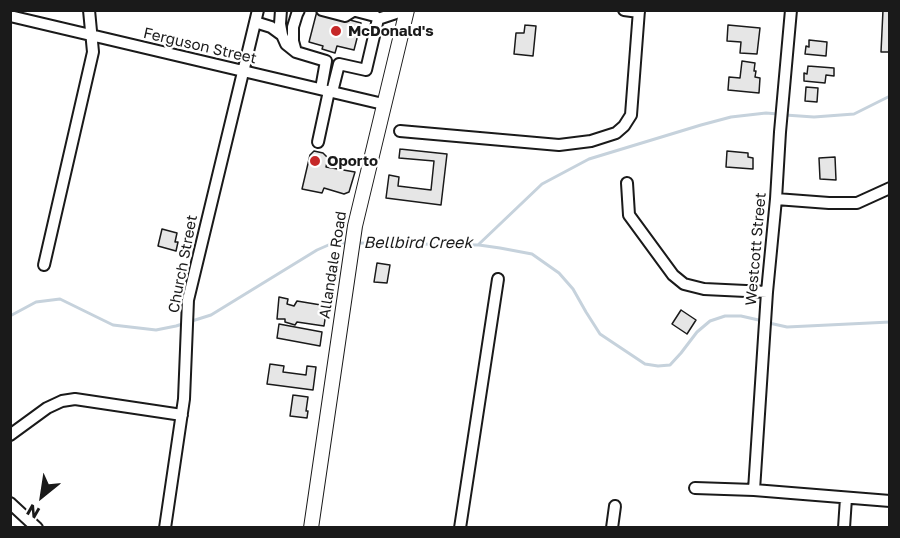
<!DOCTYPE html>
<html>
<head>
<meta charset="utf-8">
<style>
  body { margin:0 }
  #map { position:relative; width:900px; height:538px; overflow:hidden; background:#fff; font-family:"Golos Text",sans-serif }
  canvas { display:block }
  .frame { position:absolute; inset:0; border:12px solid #1a1a1a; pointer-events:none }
  .north { position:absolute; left:12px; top:466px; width:60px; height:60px; -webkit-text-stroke:4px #fff; paint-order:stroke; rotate:210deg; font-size:16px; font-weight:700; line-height:24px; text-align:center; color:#1a1a1a }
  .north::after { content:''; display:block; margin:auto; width:21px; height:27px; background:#1a1a1a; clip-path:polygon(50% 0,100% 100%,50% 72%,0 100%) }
</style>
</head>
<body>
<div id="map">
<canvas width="900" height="538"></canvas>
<div class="frame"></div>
<div class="north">N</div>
</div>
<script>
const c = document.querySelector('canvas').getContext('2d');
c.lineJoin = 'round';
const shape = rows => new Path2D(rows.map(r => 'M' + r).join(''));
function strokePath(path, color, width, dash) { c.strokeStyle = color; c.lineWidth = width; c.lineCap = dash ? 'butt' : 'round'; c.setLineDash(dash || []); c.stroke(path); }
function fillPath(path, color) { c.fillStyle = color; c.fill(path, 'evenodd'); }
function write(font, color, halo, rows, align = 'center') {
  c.font = font + ' "Golos Text",sans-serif'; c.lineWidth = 4.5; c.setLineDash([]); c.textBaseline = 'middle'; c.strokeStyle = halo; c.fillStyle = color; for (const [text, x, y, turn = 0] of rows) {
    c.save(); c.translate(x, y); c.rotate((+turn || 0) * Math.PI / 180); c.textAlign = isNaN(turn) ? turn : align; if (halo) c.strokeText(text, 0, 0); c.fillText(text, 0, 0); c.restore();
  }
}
strokePath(shape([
  [785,115,814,117,854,114,890,96],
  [357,243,478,245,542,184,589,159,701,125,731,117,766,113,778,114],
  [479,245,500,248,532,254,559,273,573,289,586,312,600,334,645,364,658,366,670,365,681,353,697,332,710,321,725,316,741,316,763,321],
  [10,316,36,302,60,299,113,325,156,330,176,326,211,315,317,250,333,243,347,243],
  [769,323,787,327,890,322]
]), '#c6d2dc', 3);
const building = shape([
  [883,10,890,10,890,52,881,52,883,10],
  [317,11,361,23,354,50,337,46,335,53,322,49,323,46,309,42,317,11],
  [525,25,536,26,533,56,514,54,516,33,524,33,525,25],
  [728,25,760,28,757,54,740,53,741,42,727,41,728,25],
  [809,40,827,42,826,56,805,54,806,46,809,47,809,40],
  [742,61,755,63,754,71,756,71,755,77,760,78,759,93,728,90,729,77,740,78,742,61],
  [808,66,834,68,834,76,826,75,825,83,804,81,804,73,807,74,808,66],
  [806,87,818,88,817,102,805,101,806,87],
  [400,149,447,154,441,205,386,198,389,175,399,177,398,186,431,190,434,161,399,158,400,149],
  [314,151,323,153,328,158,326,167,355,172,349,192,344,194,324,188,322,193,302,189,310,155,314,151],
  [727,151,748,153,748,157,753,158,753,169,726,167,727,151],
  [835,157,836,180,820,179,819,158,835,157],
  [162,229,177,233,175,242,178,242,176,251,158,246,162,229],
  [377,263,390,265,387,283,374,282,377,263],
  [279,297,288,299,287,304,294,306,297,301,327,306,324,326,297,322,295,325,285,322,285,319,277,319,279,297],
  [681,310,696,320,687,334,672,324,681,310],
  [279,324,322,332,320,346,277,338,279,324],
  [270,364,284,366,283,372,306,375,307,366,316,367,313,390,267,384,270,364],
  [293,395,308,397,306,411,308,411,307,418,290,416,293,395]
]);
fillPath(building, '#e6e6e6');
strokePath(building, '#1a1a1a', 1.5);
const minor = shape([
  [281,10,280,24,282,35,286,44,296,52,326,61,321,89],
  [322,10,345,16,353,11],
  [624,10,639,12],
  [10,16,383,104],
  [378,19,405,10],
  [255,22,271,27,282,35],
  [296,52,293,41,293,27,297,14,299,10],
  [332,92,339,64,366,70,378,19,375,16,352,10],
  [400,131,559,145,591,141,616,133,624,126,631,115,639,10],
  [318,142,329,91],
  [627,183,629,215,673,275,684,284,704,289,767,292],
  [776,199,829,203,857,203,890,188],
  [44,265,93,52,89,10],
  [10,435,47,408,62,401,75,399,182,415],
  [695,488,754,490,890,501],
  [754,490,767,292,776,199,780,132,791,10],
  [10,503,37,528],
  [165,528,184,399,188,300,258,10],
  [460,528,498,279],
  [612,528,615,506],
  [844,528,846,498]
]);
const major = shape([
  [311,528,355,226,407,10]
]);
strokePath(minor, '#1a1a1a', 14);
strokePath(major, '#1a1a1a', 16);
strokePath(minor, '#fff', 10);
strokePath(major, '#fff', 14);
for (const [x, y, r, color] of [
  [336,31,6,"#c62828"],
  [315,161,6,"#c62828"]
]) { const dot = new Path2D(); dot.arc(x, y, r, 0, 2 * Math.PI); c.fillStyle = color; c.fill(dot); strokePath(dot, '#fff', 2); }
write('bold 15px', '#1a1a1a', '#fff', [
  ["McDonald's",348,31],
  ["Oporto",327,161]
], 'left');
write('15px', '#1a1a1a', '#fff', [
  ["Ferguson Street",200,46,13],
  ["Westcott Street",756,249,-85],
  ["Church Street",183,264,-79],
  ["Allandale Road",333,265,-81]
]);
write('italic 16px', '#1a1a1a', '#fff', [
  ["Bellbird Creek",418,243]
]);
</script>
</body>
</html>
